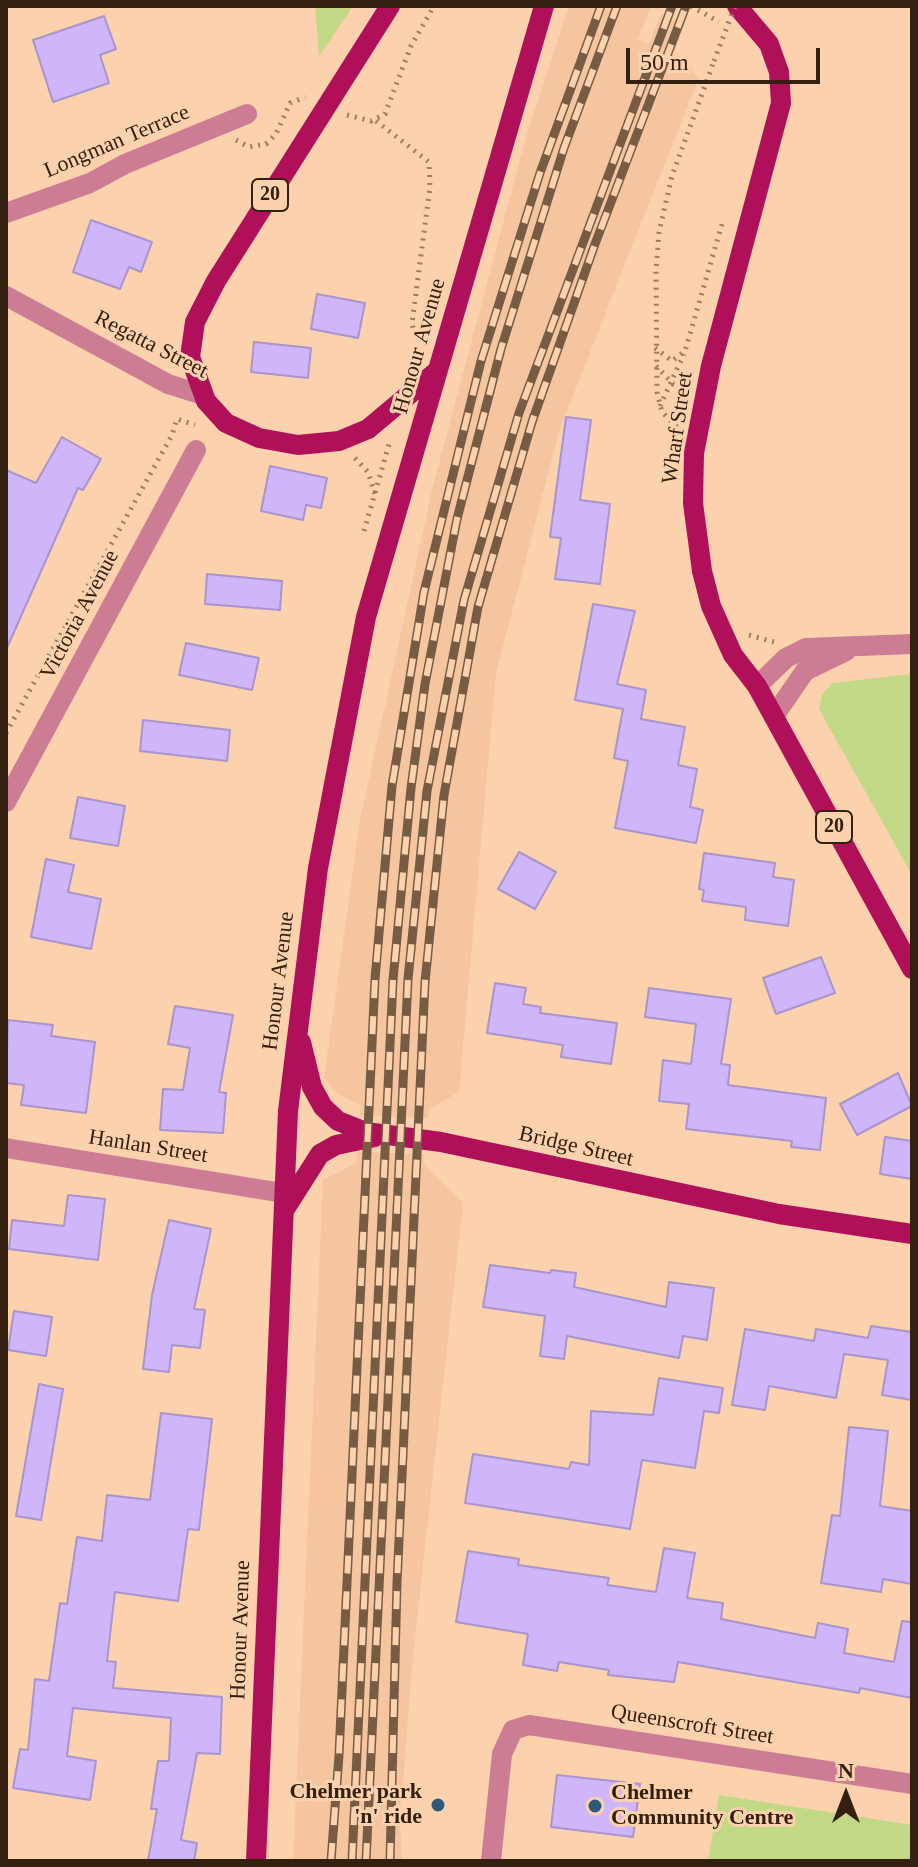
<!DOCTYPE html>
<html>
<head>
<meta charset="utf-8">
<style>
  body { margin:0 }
  #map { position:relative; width:918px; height:1867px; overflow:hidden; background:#fcd1ae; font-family:Georgia,serif }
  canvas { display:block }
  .frame { position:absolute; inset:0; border:8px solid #33200e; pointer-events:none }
  .north { position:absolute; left:806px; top:1755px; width:80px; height:80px; -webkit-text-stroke:6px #fcd1ae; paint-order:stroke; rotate:0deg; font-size:22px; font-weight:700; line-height:32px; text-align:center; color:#33200e }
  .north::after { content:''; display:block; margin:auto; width:28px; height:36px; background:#33200e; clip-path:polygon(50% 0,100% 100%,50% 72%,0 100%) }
  .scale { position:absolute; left:626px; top:48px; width:194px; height:36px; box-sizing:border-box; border:4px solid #33200e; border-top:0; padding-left:10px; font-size:24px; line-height:28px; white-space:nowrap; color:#33200e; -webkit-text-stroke:6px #fcd1ae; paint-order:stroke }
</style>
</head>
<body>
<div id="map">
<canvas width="918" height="1867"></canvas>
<div class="frame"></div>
<div class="north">N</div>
<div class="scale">50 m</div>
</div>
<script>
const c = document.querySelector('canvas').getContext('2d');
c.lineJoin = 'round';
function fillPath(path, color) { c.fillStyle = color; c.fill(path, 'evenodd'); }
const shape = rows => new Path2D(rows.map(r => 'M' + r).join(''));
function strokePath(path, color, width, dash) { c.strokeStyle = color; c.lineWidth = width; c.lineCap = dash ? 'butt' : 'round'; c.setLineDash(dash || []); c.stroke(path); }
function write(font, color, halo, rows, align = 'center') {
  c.font = font + ' Georgia,serif'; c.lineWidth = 6; c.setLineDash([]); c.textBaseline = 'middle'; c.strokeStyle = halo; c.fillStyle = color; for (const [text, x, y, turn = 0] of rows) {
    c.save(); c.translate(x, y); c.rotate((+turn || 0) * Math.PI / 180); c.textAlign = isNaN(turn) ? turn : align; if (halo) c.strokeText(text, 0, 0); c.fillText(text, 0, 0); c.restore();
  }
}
fillPath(shape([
  [569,6,650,8,638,40,649,44,661,14,685,23,673,55,688,61,698,80,560,428,496,673,459,1092,429,1109,428,1118,360,1116,360,1105,338,1094,324,1078,360,820,433,486,526,137],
  [357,1152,424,1154,424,1164,463,1203,412,1666,400,1821,402,1861,293,1861,323,1180,357,1163]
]), '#f4c59e');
fillPath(shape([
  [315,6,353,6,319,56],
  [912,674,912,875,819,709,822,695,832,683],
  [719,1795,912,1825,912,1861,708,1861]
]), '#c1d884');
const building = shape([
  [104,16,116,49,100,55,109,83,53,102,33,40,104,16],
  [91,220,152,242,141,272,129,267,120,289,73,272,91,220],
  [317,294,365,303,358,338,311,329,317,294],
  [254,342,311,348,308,378,251,372,254,342],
  [566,417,591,420,580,500,610,504,600,584,555,579,561,538,550,537,566,417],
  [62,437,101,459,83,490,78,488,6,650,6,470,36,483,62,437],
  [270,466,327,478,321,508,306,505,303,520,261,511,270,466],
  [207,574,282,581,280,610,205,604,207,574],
  [593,604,635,611,617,684,646,690,641,719,685,727,678,765,697,769,690,807,703,810,696,843,615,828,628,761,614,758,623,709,575,700,593,604],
  [186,643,259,658,252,690,179,675,186,643],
  [143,720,230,730,227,761,140,751,143,720],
  [78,797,125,806,118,846,70,838,78,797],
  [519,852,556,872,535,909,498,889,519,852],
  [704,853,775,863,773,877,794,880,788,926,745,920,746,907,702,901,704,890,699,889,704,853],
  [46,859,74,865,68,892,101,899,91,949,31,937,46,859],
  [821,957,835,993,776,1014,763,978,821,957],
  [495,983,526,988,523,1004,541,1007,540,1013,617,1023,611,1064,561,1057,563,1045,487,1033,495,983],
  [649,988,731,999,721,1064,730,1065,728,1085,826,1098,820,1150,791,1147,792,1141,686,1129,689,1104,659,1101,663,1060,691,1064,696,1024,645,1017,649,988],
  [175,1006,233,1015,219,1092,226,1093,223,1133,160,1130,163,1089,183,1090,190,1048,168,1044,175,1006],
  [8,1020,53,1025,51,1036,95,1042,86,1113,21,1105,24,1085,6,1083,8,1020],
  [898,1073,912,1106,857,1135,840,1104,898,1073],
  [885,1137,912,1141,912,1179,880,1174,885,1137],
  [68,1195,105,1199,98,1260,9,1249,12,1220,64,1226,68,1195],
  [169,1220,211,1229,194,1309,205,1310,200,1348,172,1345,169,1372,143,1369,152,1295,169,1220],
  [490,1265,550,1273,551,1270,576,1273,574,1287,666,1307,669,1282,714,1288,707,1340,683,1336,679,1358,567,1336,564,1359,540,1356,545,1316,483,1307,490,1265],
  [14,1311,52,1317,46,1356,8,1350,14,1311],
  [871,1326,912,1332,912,1400,882,1395,888,1360,844,1354,836,1398,769,1386,765,1410,732,1405,745,1329,814,1341,816,1329,868,1338,871,1326],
  [659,1378,723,1388,719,1413,704,1411,695,1468,642,1460,630,1529,465,1503,473,1454,569,1469,571,1462,589,1465,591,1411,653,1415,659,1378],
  [39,1384,63,1389,41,1520,16,1516,39,1384],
  [161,1413,212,1419,199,1530,188,1529,178,1601,115,1592,107,1661,116,1662,113,1688,222,1697,220,1754,197,1753,181,1840,197,1843,194,1861,148,1861,157,1809,151,1809,158,1761,169,1761,171,1718,73,1708,67,1756,96,1761,90,1800,13,1788,20,1749,28,1750,35,1679,49,1681,60,1603,67,1604,77,1537,102,1541,107,1495,150,1500,161,1413],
  [849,1427,888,1431,880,1506,912,1511,912,1584,883,1579,881,1592,821,1583,832,1515,840,1516,849,1427],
  [664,1548,695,1553,687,1598,723,1603,721,1619,815,1638,818,1623,848,1629,844,1653,894,1662,902,1621,912,1622,912,1698,860,1688,859,1693,678,1662,674,1682,608,1675,609,1670,559,1662,557,1671,523,1665,528,1634,456,1622,468,1551,519,1559,518,1565,609,1578,607,1585,656,1592,664,1548],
  [557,1775,640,1784,633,1837,551,1827,557,1775]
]);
fillPath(building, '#cfb5fa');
strokePath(building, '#a994cc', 2);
strokePath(shape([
  [691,6,719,22],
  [347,115,371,121,385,114,411,46,434,6],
  [376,121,429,162,430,187,412,323,413,328,428,333],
  [236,140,249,147,266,144,276,134,290,103,305,97],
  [655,348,672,361,685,351,722,224],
  [656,366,673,384,684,387],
  [660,406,684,354],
  [677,427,662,412,657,392,656,270,659,232,672,176,714,61],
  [355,458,368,472,375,494],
  [364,531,390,441],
  [749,635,774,642],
  [6,733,172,435,177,419,195,425]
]), '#9d7e63', 5, [2, 6]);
strokePath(shape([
  [6,213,90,183,125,164,247,114],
  [6,296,168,384,203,395],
  [757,686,786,658,806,648,912,644],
  [774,716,805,671,846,651],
  [6,802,196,450],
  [6,1148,283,1193],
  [491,1861,502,1754,513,1730,529,1725,912,1784]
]), '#cc7d94', 20);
strokePath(shape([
  [390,6,216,281,195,322,190,357,206,401,226,423,259,438,298,445,339,441,368,429,436,372],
  [737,6,769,44,779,72,781,103,711,366,694,453,693,503,702,571,711,606,733,655,757,686,912,969],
  [301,1042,312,1087,323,1107,338,1121,366,1132,441,1142,779,1214,912,1234],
  [285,1209,320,1154,336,1145,375,1137],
  [256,1861,288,1111,318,868,366,617,544,6]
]), '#b0105a', 20);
const rail = shape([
  [331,1861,339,1755,375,979,392,786,424,592,481,361,540,173,601,6],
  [352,1861,393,980,411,788,425,684,457,519,501,349,564,148,617,6],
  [366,1861,408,979,427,791,464,600,519,413,672,6],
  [390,1861,397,1583,425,982,444,795,478,607,532,422,595,244,686,6]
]);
strokePath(rail, '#775c44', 9);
strokePath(rail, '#fcd1ae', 6, [18]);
strokePath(shape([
  [714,61,735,6]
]), '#9d7e63', 5, [2, 6]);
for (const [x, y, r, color] of [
  [438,1805,8,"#2d5a7a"],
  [595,1806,8,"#2d5a7a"]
]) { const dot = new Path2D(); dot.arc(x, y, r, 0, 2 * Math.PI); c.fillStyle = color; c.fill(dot); strokePath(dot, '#fcd1ae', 3); }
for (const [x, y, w] of [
  [270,195,36],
  [834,827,36]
]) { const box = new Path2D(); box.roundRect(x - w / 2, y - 16, w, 32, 6); c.fillStyle = '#fcd1ae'; c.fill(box); strokePath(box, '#33200e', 2); }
write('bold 20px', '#33200e', null, [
  ["20",270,195],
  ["20",834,827]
]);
write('22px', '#33200e', '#fcd1ae', [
  ["Longman Terrace",117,142,-23],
  ["Regatta Street",151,345,27],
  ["Honour Avenue",420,346,-74],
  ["Wharf Street",678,428,-82],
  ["Victoria Avenue",80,615,-62],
  ["Honour Avenue",279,981,-83],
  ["Hanlan Street",148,1147,9],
  ["Bridge Street",576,1147,13],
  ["Honour Avenue",241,1630,-88],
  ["Queenscroft Street",692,1725,9]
]);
write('bold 22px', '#33200e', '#fcd1ae', [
  ["Chelmer park",422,1792],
  ["'n' ride",422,1817],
  ["Chelmer",611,1793,"left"],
  ["Community Centre",611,1818,"left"]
], 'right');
</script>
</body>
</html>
